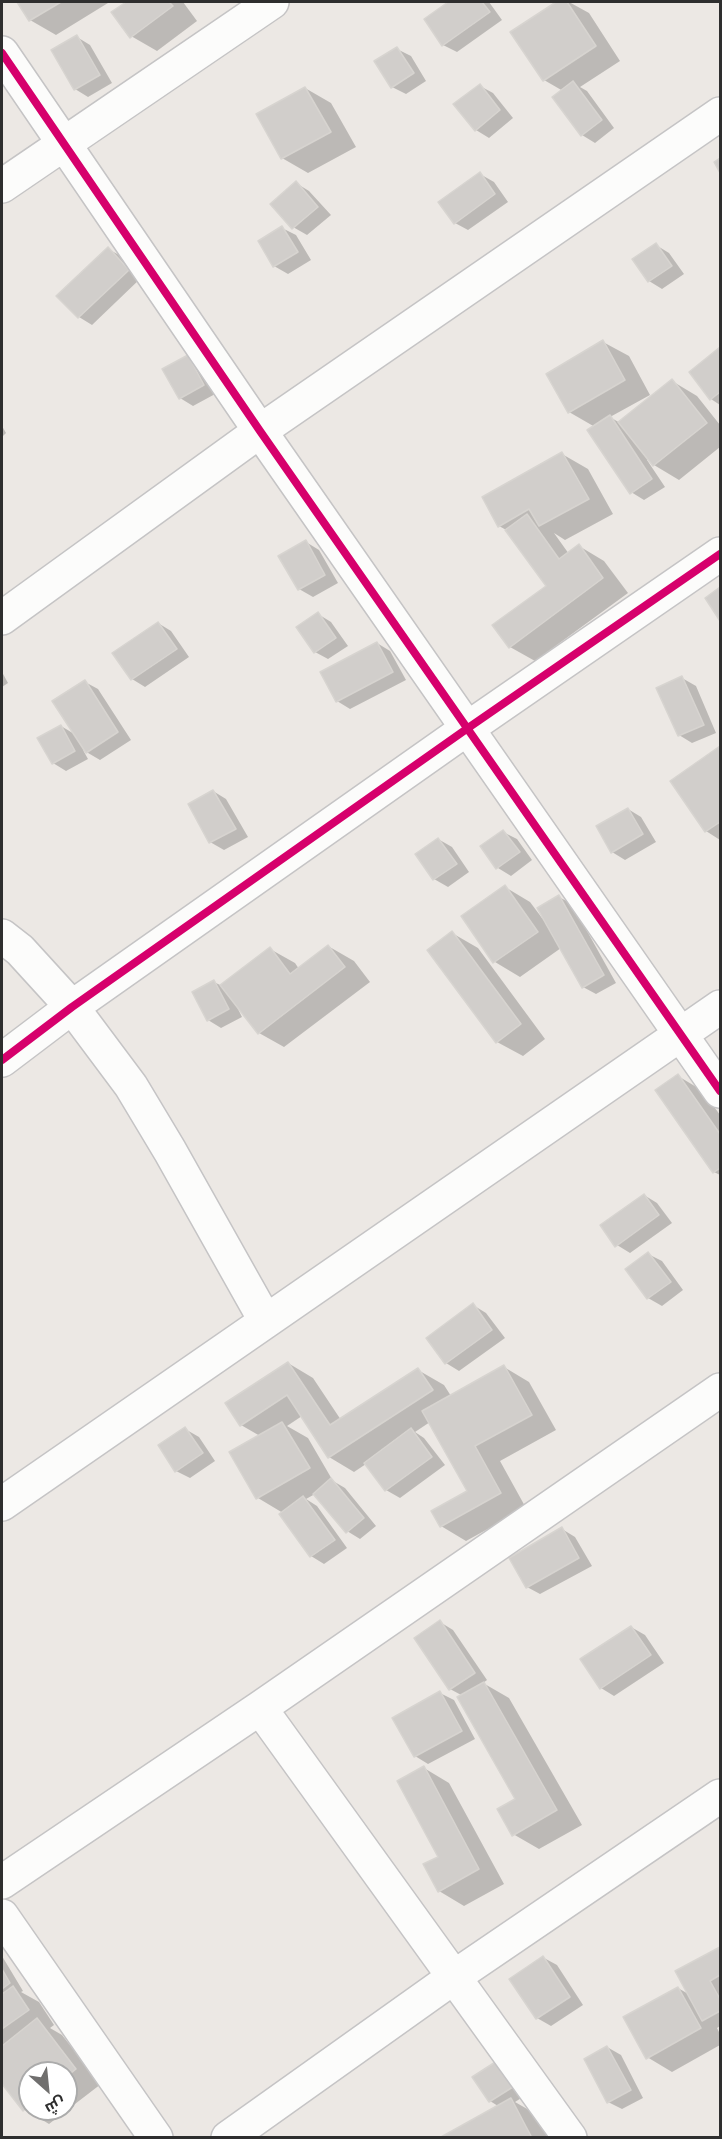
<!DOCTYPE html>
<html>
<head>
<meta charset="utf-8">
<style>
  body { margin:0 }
  #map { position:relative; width:722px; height:2139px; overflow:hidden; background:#ece8e4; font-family:Cabin,Cairo,sans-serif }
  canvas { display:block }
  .frame { position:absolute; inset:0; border:3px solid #2e2e2e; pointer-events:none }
  .north { position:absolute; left:18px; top:2061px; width:60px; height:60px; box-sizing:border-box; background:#fff; border:2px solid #ababab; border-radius:50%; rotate:153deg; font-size:16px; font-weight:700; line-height:24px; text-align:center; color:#2e2e2e }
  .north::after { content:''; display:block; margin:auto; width:21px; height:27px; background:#706f6e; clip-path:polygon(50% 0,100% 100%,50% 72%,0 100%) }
</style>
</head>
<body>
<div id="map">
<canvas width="722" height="2139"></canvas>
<div class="frame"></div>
<div class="north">ش</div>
</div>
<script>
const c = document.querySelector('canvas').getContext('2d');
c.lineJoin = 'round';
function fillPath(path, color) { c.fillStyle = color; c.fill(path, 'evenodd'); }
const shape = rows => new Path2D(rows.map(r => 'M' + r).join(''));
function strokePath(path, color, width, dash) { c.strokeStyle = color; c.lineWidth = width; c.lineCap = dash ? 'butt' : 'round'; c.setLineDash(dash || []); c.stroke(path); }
fillPath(shape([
  [18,2,107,2,108,3,56,35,30,20],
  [128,2,183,2,197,21,157,51,131,36,114,12],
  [451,2,489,2,502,20,457,52,443,45,426,20],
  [558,2,569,2,589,13,620,61,580,87,587,91,614,128,595,143,582,135,563,91,544,80,512,32],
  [77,37,90,45,112,83,88,97,75,89],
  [397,49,411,56,426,81,406,94,392,87],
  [480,86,493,93,513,118,489,138,476,130],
  [305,88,331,103,356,147,308,173,282,158,258,115],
  [480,174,494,182,508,202,468,230,455,223],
  [296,183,309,191,331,215,307,235,293,227],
  [282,228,296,235,311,260,288,274,274,266,260,241],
  [656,245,669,253,684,274,662,289,649,281],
  [108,249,121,256,141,278,92,325,79,317,58,296],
  [603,342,629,356,650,395,610,417,620,423,672,381,697,396,720,425,720,447,679,480,654,465,649,459,647,460,665,487,644,500,631,492,595,427,569,412],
  [720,349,720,405,711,399,691,372],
  [188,357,201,364,217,393,193,406,180,398],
  [2,426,6,433,2,437],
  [562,454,588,469,613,514,565,540,554,533,569,554,579,546,604,561,628,593,535,661,510,647,548,586,508,531,499,526],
  [306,542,319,550,338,583,313,597,299,589,280,556],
  [318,614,331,622,348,646,328,659,315,652],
  [158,623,171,631,189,657,145,687,132,679],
  [377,643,390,651,406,680,350,709,337,701],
  [2,672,8,683,2,687],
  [682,678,696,686,716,733,692,743,679,735],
  [85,682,98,689,131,740,100,760,83,750,88,759,66,771,53,763,61,726,76,735],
  [720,748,720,840,706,831,672,782],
  [213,791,226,799,248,837,224,850,210,842],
  [628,809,641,817,656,842,625,860,612,852],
  [503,832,517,839,532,860,511,876,498,868,482,846],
  [438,839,452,847,469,872,448,887,434,879,417,854],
  [505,887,530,902,542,918,559,897,572,904,616,983,596,994,583,987,561,948,520,977,495,962,463,917],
  [452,933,478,948,545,1039,523,1056,497,1042],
  [328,946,354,961,370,982,284,1047,259,1033,236,1005,242,1017,221,1028,208,1020,214,982,222,986,270,949,295,963,299,969],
  [678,1076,703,1091,720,1115,720,1175,714,1172],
  [644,1195,657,1203,672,1223,630,1253,617,1245],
  [648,1254,662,1261,683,1290,662,1306,648,1298],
  [473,1305,486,1313,505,1338,459,1371,446,1363],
  [288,1363,313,1378,341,1420,418,1370,444,1385,451,1396,504,1367,529,1382,556,1430,500,1461,526,1508,466,1541,441,1526,469,1492,430,1422,415,1432,424,1438,445,1465,400,1498,386,1490,366,1464,354,1472,329,1457,302,1416,287,1426,308,1438,333,1481,345,1488,376,1526,360,1539,347,1531,315,1494,306,1499,317,1506,347,1548,324,1564,311,1556,283,1513,258,1498,260,1436,241,1425],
  [185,1429,199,1437,215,1461,190,1478,176,1471],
  [562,1529,575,1537,592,1566,540,1594,527,1587],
  [440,1622,453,1630,487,1680,483,1683,509,1698,582,1825,539,1849,513,1834,517,1799,463,1696,450,1689],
  [631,1627,645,1635,664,1663,614,1696,601,1688],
  [440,1693,454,1700,475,1739,428,1764,415,1756],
  [424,1768,449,1783,504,1884,464,1906,439,1891,440,1857],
  [720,1949,720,2026,717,2028,720,2034,720,2045,672,2072,647,2057,678,1988,690,1995,677,1972],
  [2,1956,23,1991,21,1992,39,2002,54,2025,50,2028,62,2035,101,2084,49,2124,24,2109,2,2081],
  [30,2073,66,2073,66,2109,30,2109],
  [544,1958,557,1965,583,2005,551,2026,537,2018,511,1979],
  [607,2047,621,2055,643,2098,622,2109,608,2102],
  [500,2061,529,2093,515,2102,536,2114,549,2138,443,2137,498,2106,490,2101]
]), '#0003');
const building = shape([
  [17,2,61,2,29,21,17,2],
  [126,2,169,2,173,6,130,38,111,12,126,2],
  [448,2,482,2,490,12,442,46,424,19,448,2],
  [556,2,567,2,596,46,543,81,510,32,556,2],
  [77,35,100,75,74,90,51,50,77,35],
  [397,47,414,73,391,88,374,61,397,47],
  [573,81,602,120,581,136,552,97,573,81],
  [480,84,500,110,475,131,453,104,480,84],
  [305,87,331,132,281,159,256,114,305,87],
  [720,158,720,173,714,162,720,158],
  [480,172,495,194,454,224,438,202,480,172],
  [296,181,318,207,292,229,270,204,296,181],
  [282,226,298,252,273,267,258,241,282,226],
  [656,243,672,266,648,282,632,259,656,243],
  [108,247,129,270,78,318,56,296,108,247],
  [603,340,625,380,568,413,546,374,603,340],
  [720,347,720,392,710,400,689,372,720,347],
  [188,355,204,385,179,399,162,369,188,355],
  [672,379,707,423,653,466,618,422,672,379],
  [610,415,652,479,630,494,587,430,610,415],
  [562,452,589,499,539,526,529,509,498,527,482,497,562,452],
  [527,514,559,559,579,544,603,578,509,648,492,625,546,586,505,530,527,514],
  [306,540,325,575,298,590,278,556,306,540],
  [720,587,720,621,705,598,720,587],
  [318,612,336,638,314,653,296,627,318,612],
  [158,622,177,649,131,680,112,653,158,622],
  [377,642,393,672,336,702,320,672,377,642],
  [682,676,704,725,678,736,656,688,682,676],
  [85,680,118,732,86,753,52,701,85,680],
  [61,725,75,751,52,764,37,738,61,725],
  [720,746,720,822,705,832,670,781,720,746],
  [213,790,236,829,209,843,188,804,213,790],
  [628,808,643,834,611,853,596,826,628,808],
  [503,830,520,852,496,869,480,846,503,830],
  [438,838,457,864,433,880,415,854,438,838],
  [505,885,538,932,493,963,461,916,505,885],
  [559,895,604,975,582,988,537,908,559,895],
  [452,931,521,1024,496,1043,427,950,452,931],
  [328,945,345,967,258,1034,220,985,270,947,290,974,328,945],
  [214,980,229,1009,207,1021,192,992,214,980],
  [678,1074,720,1134,720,1168,713,1173,655,1090,678,1074],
  [644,1194,659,1215,615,1247,600,1225,644,1194],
  [648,1252,671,1282,647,1299,625,1269,648,1252],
  [473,1303,492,1330,445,1364,426,1338,473,1303],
  [288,1362,330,1425,418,1368,433,1390,328,1458,287,1395,240,1426,225,1403,288,1362],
  [504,1365,532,1415,475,1446,501,1493,440,1527,431,1511,467,1491,422,1411,504,1365],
  [282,1422,310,1468,256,1499,229,1452,282,1422],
  [185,1427,203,1453,175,1472,158,1445,185,1427],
  [411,1428,432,1457,385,1491,364,1463,411,1428],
  [331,1478,364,1518,346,1533,313,1494,331,1478],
  [303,1496,335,1540,310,1557,279,1514,303,1496],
  [562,1527,579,1558,526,1588,509,1558,562,1527],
  [440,1620,475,1673,449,1690,414,1638,440,1620],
  [631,1626,651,1655,600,1689,580,1659,631,1626],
  [484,1682,557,1810,512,1836,497,1809,515,1799,457,1697,484,1682],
  [440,1691,462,1731,414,1757,392,1718,440,1691],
  [424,1766,479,1869,438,1892,423,1864,438,1857,397,1781,424,1766],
  [720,1947,720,1975,710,1981,720,1999,720,2011,702,2021,675,1971,720,1947],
  [543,1956,570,1997,536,2019,509,1979,543,1956],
  [2,1969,10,1983,2,1989,2,1969],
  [13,1986,29,2010,2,2029,2,1994,13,1986],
  [678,1987,701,2028,646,2059,623,2017,678,1987],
  [37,2018,76,2069,66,2077,66,2073,30,2073,30,2105,23,2111,2,2084,2,2046,37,2018],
  [607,2046,631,2090,607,2103,584,2059,607,2046],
  [500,2059,516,2085,489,2102,472,2077,500,2059],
  [511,2098,532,2138,441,2138,441,2137,511,2098]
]);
fillPath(building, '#d1cecb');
strokePath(building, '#d7d4d0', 1.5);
const minor = shape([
  [2,53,260,431,720,1091],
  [2,186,272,2],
  [2,618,260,431,720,114],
  [2,936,20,950,72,1007,131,1086,170,1151,265,1320],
  [2,1060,72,1007,468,728,720,554],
  [2,1504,720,1007],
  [260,1708,570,2138],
  [2,1882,260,1708,720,1390],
  [2,1916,156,2138],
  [228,2138,454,1977,720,1796]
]);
strokePath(minor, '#c5c4c5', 36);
strokePath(minor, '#fcfcfb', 33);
strokePath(shape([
  [2,53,260,431,720,1091],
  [2,1060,72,1007,468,728,720,554]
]), '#d6006c', 8);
</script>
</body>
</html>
